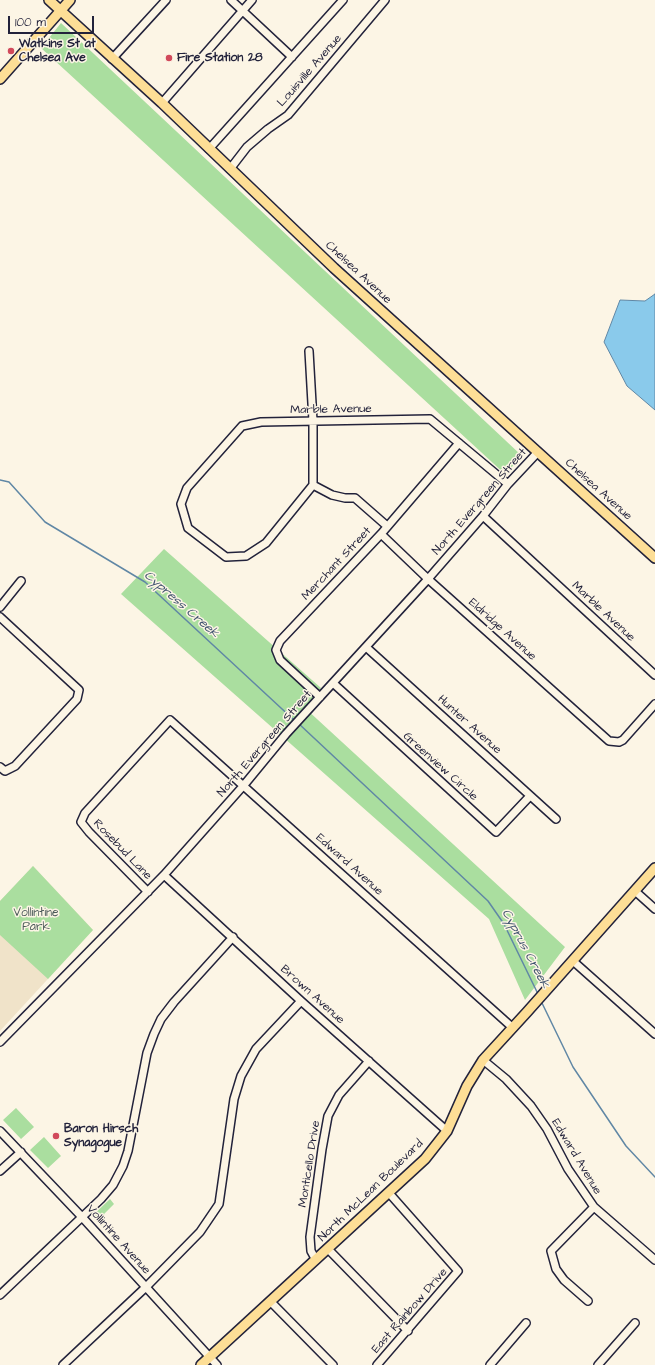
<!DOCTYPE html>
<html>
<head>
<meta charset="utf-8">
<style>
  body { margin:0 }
  #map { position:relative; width:655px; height:1365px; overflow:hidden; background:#fcf5e5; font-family:"Architects Daughter",sans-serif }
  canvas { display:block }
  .scale { position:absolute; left:8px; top:16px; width:86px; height:18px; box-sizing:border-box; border:2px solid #22223b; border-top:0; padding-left:5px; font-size:12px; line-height:14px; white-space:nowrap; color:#22223b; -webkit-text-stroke:3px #fcf5e5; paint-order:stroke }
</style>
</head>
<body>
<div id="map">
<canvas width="655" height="1365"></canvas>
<div class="scale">100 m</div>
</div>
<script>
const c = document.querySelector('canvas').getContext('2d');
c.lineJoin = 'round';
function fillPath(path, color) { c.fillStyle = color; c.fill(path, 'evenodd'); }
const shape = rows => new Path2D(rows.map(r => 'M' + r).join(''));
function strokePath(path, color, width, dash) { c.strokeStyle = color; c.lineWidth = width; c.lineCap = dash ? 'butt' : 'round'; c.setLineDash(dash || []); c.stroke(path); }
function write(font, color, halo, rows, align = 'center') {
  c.font = font + ' "Architects Daughter",sans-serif'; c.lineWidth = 3; c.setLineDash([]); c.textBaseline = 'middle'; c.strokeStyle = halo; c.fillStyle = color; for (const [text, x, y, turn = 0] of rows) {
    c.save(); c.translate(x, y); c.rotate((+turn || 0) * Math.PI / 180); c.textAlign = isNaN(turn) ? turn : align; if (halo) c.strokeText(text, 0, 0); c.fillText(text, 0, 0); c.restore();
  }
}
fillPath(shape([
  [33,866,93,930,0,1031,0,901]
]), '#f0e3c9');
fillPath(shape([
  [61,23,521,455,506,475,41,48],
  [164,549,321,688,305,708,565,947,525,1000,489,919,121,594],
  [33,866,93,930,48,979,0,935,0,901],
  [16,1108,34,1127,21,1139,3,1120],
  [44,1137,61,1156,48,1168,30,1150],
  [110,1199,114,1204,104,1214,106,1221,101,1226,92,1216]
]), '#aade9f');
const water = shape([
  [655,294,655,410,627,386,604,342,620,300,645,301,655,294]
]);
fillPath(water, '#8acaeb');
strokePath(water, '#6087a5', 1);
strokePath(shape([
  [0,480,9,482,45,522,145,582,295,721],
  [298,723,488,901,504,924,538,994],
  [541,1001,573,1067,626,1146,655,1177]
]), '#6087a5', 1.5);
const minor = shape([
  [231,0,292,57],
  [112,59,166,0],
  [162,103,252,0],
  [209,149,343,0],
  [230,169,247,147,268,129,288,115,385,0],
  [309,351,313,421,313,485,332,495,345,498,355,498,387,526],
  [313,485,266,543,246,556,226,557,188,528,181,504,187,488,242,426,261,422,430,419,508,484],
  [483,516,655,675],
  [381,534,428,579,609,741,619,742,623,740,655,704],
  [0,607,21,581],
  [0,617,79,690,77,699,15,766,5,771,0,767],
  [366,647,556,819],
  [333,683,496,832,530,796],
  [320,697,280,660,276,650,280,641,381,534,459,443],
  [164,875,301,1001,447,1131],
  [635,891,655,909],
  [148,892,89,832,81,822,85,813,170,720,513,1028],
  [573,961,655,1034],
  [0,1042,164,875,244,785,286,734,428,579,483,516,508,484,538,452],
  [483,1060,506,1079,531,1106,547,1129,568,1169,594,1207,655,1260],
  [0,1131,82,1217,217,1365],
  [0,1171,21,1152],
  [328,1249,408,1331],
  [316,1260,311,1251,310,1237,322,1149,328,1116,339,1095,369,1061],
  [0,1295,101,1199,113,1185,123,1166,128,1151,147,1053,154,1034,161,1019,174,1002,233,937],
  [270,1301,333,1365],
  [588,1301,564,1280,556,1269,551,1251,594,1207],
  [63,1365,146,1287,200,1232,219,1204,234,1099,241,1076,256,1049,301,1001],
  [377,1365,458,1271,389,1193],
  [490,1365,526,1323],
  [598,1365,635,1323]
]);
const major = shape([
  [49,0,162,103,334,268,655,558],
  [0,79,70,0],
  [201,1365,425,1159,447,1131,467,1086,483,1060,527,1012,655,868]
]);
strokePath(minor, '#22223b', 10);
strokePath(major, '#22223b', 12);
strokePath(minor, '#fcf5e5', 7);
strokePath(major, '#fdde96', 9);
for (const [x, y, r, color] of [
  [11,51,4,"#d1495b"],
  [169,58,4,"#d1495b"],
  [56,1136,4,"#d1495b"]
]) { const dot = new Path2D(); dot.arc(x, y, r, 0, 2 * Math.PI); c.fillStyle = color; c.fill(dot); strokePath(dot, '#fcf5e5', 1.5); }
write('bold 12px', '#22223b', '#fcf5e5', [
  ["Watkins St at",19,44],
  ["Chelsea Ave",19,58],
  ["Fire Station 28",177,58],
  ["Baron Hirsch",64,1129],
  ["Synagogue",64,1143]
], 'left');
write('12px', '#22223b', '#fcf5e5', [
  ["Louisville Avenue",310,71,-49],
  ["Chelsea Avenue",358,273,43],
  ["Marble Avenue",331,410,-1],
  ["Chelsea Avenue",598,490,42],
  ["North Evergreen Street",480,502,-49],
  ["Merchant Street",337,564,-47],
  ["Marble Avenue",603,612,43],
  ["Eldridge Avenue",502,630,42],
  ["Hunter Avenue",469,725,42],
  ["North Evergreen Street",265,744,-49],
  ["Greenview Circle",440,767,42],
  ["Rosebud Lane",122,850,46],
  ["Edward Avenue",349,865,42],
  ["Brown Avenue",312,995,42],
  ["Edward Avenue",576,1157,59],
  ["Monticello Drive",310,1164,-81],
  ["North McLean Boulevard",371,1191,-44],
  ["Vollintine Avenue",118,1240,48],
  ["East Rainbow Drive",410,1311,-49]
]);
write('12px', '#4b5a59', '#fcf5e5', [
  ["Vollintine",36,913],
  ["Park",36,927]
]);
write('italic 13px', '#415470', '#fcf5e5', [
  ["Cypress Creek",181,605,41],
  ["Cyprus Creek",525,949,62]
]);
</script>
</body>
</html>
